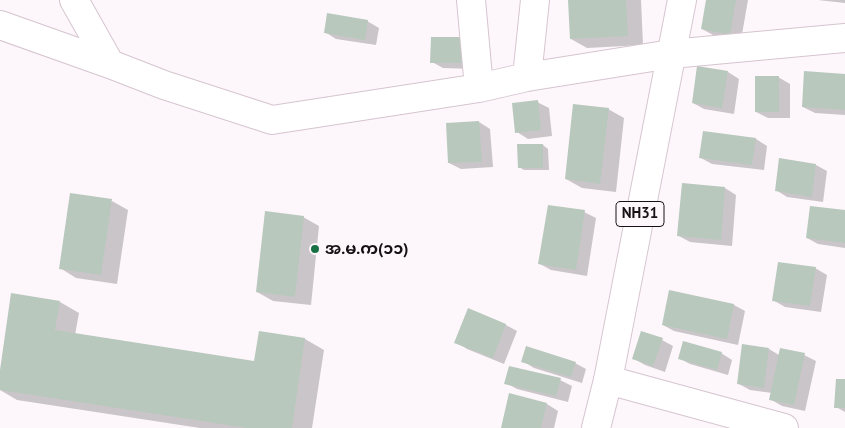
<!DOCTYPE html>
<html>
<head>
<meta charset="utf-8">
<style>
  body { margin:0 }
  canvas { display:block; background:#fdf6fa }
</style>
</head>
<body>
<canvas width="845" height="428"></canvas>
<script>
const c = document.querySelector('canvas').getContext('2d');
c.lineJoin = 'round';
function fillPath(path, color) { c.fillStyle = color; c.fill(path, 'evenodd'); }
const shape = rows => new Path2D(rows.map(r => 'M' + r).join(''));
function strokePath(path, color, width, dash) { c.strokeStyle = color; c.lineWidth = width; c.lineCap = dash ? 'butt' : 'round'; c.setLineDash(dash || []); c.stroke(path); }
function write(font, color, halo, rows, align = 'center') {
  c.font = font + ' "PT Sans","Noto Sans Myanmar",sans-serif'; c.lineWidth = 4; c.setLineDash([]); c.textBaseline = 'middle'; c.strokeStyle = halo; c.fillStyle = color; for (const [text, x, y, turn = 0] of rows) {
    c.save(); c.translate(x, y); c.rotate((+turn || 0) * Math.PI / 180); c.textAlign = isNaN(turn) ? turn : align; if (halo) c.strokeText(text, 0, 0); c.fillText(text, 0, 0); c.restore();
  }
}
fillPath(shape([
  [569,0,641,0,643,45,587,48,571,39],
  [707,0,748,0,741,40,713,35,702,29],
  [818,0,845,0,845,3],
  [367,21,379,28,376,45,336,39,325,32],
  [462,39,473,69,443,68,432,62],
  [728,72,739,79,734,114,704,109,693,103],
  [845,75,845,115,815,113,803,107],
  [778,77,790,84,790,118,768,118,756,112],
  [537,102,549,108,552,136,528,139,517,132],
  [608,109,624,118,616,192,582,188,566,179],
  [479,122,490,129,493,167,461,169,449,163],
  [756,139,767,146,764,170,712,164,701,158],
  [543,145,548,149,549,170,524,170,519,167],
  [816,165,827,171,823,202,787,197,776,190],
  [725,188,736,195,732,246,690,242,679,236],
  [112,201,128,210,117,284,76,278,60,268],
  [584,212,596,218,587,276,551,270,540,264],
  [845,212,845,248,818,244,807,238],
  [303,217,319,226,311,305,273,301,257,292],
  [815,268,827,275,821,312,785,307,773,300],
  [60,302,79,313,75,335,255,362,260,332,305,339,324,350,312,428,200,428,17,400,0,390,0,378],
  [734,305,745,311,738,345,674,331,663,325],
  [468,310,506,325,517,331,504,364,467,349,456,342],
  [662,340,673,346,665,372,645,365,633,358],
  [769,349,779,355,804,355,816,361,805,411,782,406,770,399,772,393,750,390,739,384],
  [721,353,732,360,728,375,690,364,679,358],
  [523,361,575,363,586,369,582,383,534,368],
  [560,380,572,386,568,402,517,389,506,383],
  [845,381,845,412,836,407],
  [547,404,558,411,554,428,502,428]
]), '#0003');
fillPath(shape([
  [568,0,626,0,628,36,570,39],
  [706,0,736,0,730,35,701,29],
  [327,13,368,20,365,40,324,33],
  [431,37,463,37,462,63,430,63],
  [697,66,728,71,722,108,692,103],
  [804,71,845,74,845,110,802,107],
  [755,76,779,76,779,112,755,112],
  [538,100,541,130,515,133,512,103],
  [573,104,609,108,600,184,565,179],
  [479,121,482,162,448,163,446,123],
  [703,131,756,138,752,165,699,158],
  [517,144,543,144,543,168,518,168],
  [779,158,816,164,812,197,775,191],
  [682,183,725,187,721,240,677,236],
  [70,193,112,199,101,275,59,269],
  [548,205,585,210,576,270,538,264],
  [810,206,845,210,845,243,806,238],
  [265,211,304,216,295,297,256,292],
  [778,262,816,267,810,306,772,301],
  [669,290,734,304,727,339,662,325],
  [11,293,60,301,55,330,254,361,259,331,305,338,292,428,247,428,0,390,0,370],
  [468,308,506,324,493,358,454,343],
  [641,331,663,338,653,366,632,359],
  [683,341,722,352,717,370,678,359],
  [742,344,769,348,764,388,737,384],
  [526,346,576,362,571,377,521,362],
  [780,348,805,353,794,405,769,400],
  [509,366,561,378,556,396,504,384],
  [836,379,845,379,845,408,834,408],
  [509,393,547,403,541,428,501,428]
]), '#b8c8bd');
const street = shape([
  [74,0,110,64,164,85,272,120,479,88,527,77,671,54,845,38],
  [471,0,479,88],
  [0,25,110,64],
  [527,77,535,0],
  [608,380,784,428]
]);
const highway = shape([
  [596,428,608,380,682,0]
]);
strokePath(street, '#d6c5d0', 30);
strokePath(highway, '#d6c5d0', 30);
strokePath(street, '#fff', 28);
strokePath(highway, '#fff', 28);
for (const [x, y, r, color] of [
  [315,249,5,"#187144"]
]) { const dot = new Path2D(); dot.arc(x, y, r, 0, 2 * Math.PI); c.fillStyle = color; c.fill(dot); strokePath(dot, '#fdf6fa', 2); }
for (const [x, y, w] of [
  [640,214,48]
]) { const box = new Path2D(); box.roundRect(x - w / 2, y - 12.5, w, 25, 4); c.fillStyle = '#fdf6fa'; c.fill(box); strokePath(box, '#171115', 1); }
write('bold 15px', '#171115', null, [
  ["NH31",640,214]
]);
write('bold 16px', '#171115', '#fdf6fa', [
  ["အ.မ.က(၁၁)",325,249]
], 'left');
</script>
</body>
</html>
